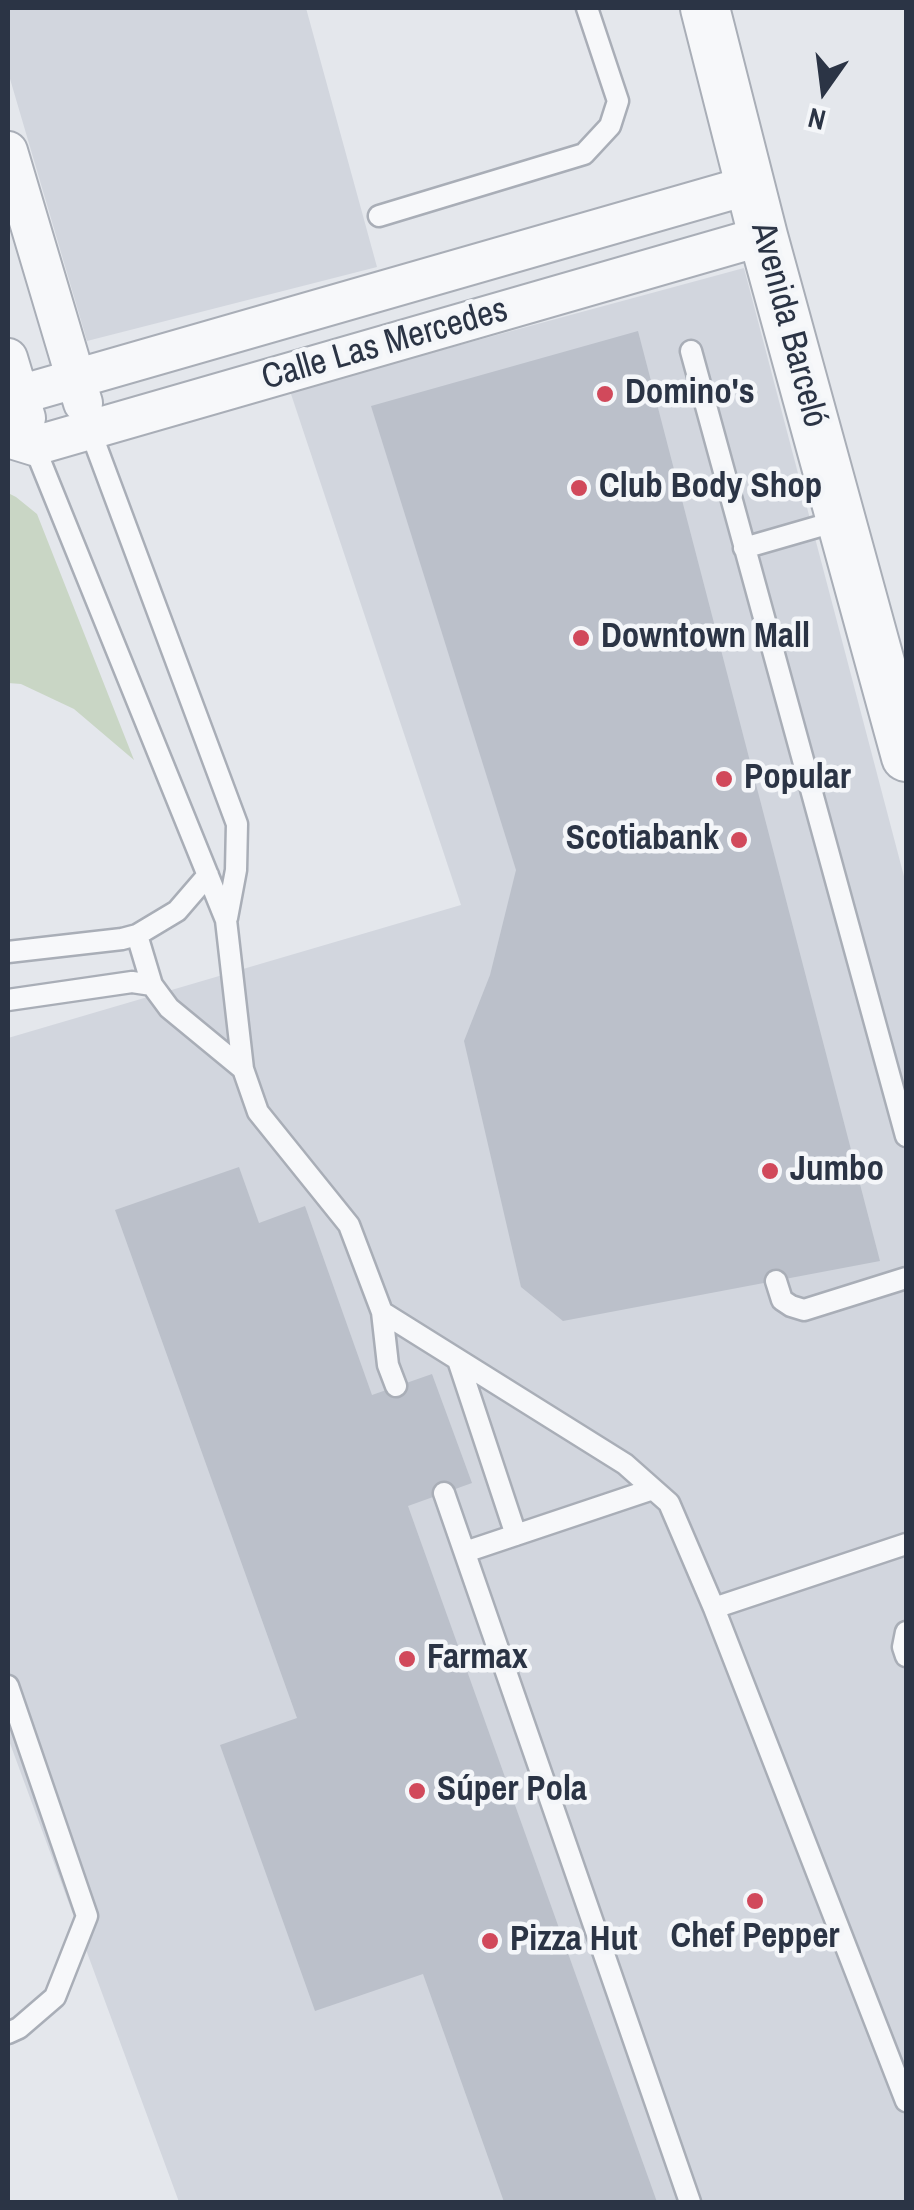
<!DOCTYPE html>
<html>
<head>
<meta charset="utf-8">
<style>
  body { margin:0 }
  #map { position:relative; width:914px; height:2210px; overflow:hidden; background:#e4e7ec; font-family:"Archivo Narrow",sans-serif }
  canvas { display:block }
  .frame { position:absolute; inset:0; border:10px solid #2b3445; pointer-events:none }
  .north { position:absolute; left:774px; top:40px; width:100px; height:100px; -webkit-text-stroke:8px #f4f6f9; paint-order:stroke; rotate:194deg; font-size:28px; font-weight:700; line-height:40px; text-align:center; color:#2b3445 }
  .north::after { content:''; display:block; margin:auto; width:35px; height:45px; background:#2b3445; clip-path:polygon(50% 0,100% 100%,50% 72%,0 100%) }
</style>
</head>
<body>
<div id="map">
<canvas width="914" height="2210"></canvas>
<div class="frame"></div>
<div class="north">N</div>
</div>
<script>
const c = document.querySelector('canvas').getContext('2d');
c.lineJoin = 'round';
function fillPath(path, color) { c.fillStyle = color; c.fill(path, 'evenodd'); }
const shape = rows => new Path2D(rows.map(r => 'M' + r).join(''));
function strokePath(path, color, width, dash) { c.strokeStyle = color; c.lineWidth = width; c.lineCap = dash ? 'butt' : 'round'; c.setLineDash(dash || []); c.stroke(path); }
function write(font, color, halo, rows, align = 'center') {
  c.font = font + ' "Archivo Narrow",sans-serif'; c.lineWidth = 9; c.setLineDash([]); c.textBaseline = 'middle'; c.strokeStyle = halo; c.fillStyle = color; for (const [text, x, y, turn = 0] of rows) {
    c.save(); c.translate(x, y); c.rotate((+turn || 0) * Math.PI / 180); c.textAlign = isNaN(turn) ? turn : align; if (halo) c.strokeText(text, 0, 0); c.fillText(text, 0, 0); c.restore();
  }
}
fillPath(shape([
  [8,8,306,8,377,267,87,341,8,72],
  [744,268,906,884,906,2202,179,2202,8,1738,8,1038,461,905,290,391]
]), '#d2d6de');
fillPath(shape([
  [8,493,16,497,37,514,134,760,74,709,21,684,8,683]
]), '#c9d6c5');
fillPath(shape([
  [638,331,880,1261,563,1321,521,1287,464,1041,490,975,516,870,371,406],
  [239,1167,259,1223,305,1206,372,1395,432,1374,472,1483,408,1506,657,2202,504,2202,423,1974,315,2011,220,1745,297,1718,115,1210]
]), '#bbc0ca');
const service = shape([
  [379,216,584,154,610,126,618,101,587,8],
  [691,351,906,1136],
  [90,430,237,824,236,870,227,918],
  [34,446,226,920,243,1069,258,1112,349,1225,382,1312,388,1365,396,1386],
  [744,548,841,520],
  [137,935,152,985],
  [8,952,122,939,137,935,177,911,208,875],
  [8,1000,132,982,152,985,169,1008,243,1069],
  [776,1281,782,1300,791,1306,804,1310,906,1278],
  [382,1312,625,1464,669,1503,714,1608,906,2101],
  [458,1360,516,1535],
  [444,1493,690,2202],
  [465,1552,653,1489],
  [714,1608,906,1544],
  [906,1632,903,1647,906,1656],
  [8,1686,87,1916,55,1997,19,2028,8,2033]
]);
const minor = shape([
  [8,151,83,403],
  [8,358,26,418],
  [8,404,19,395,750,185],
  [8,438,34,446,763,236]
]);
const tertiary = shape([
  [705,8,763,236,906,757]
]);
strokePath(service, '#a9aeb7', 25);
strokePath(minor, '#a9aeb7', 42);
strokePath(tertiary, '#a9aeb7', 52);
strokePath(service, '#f7f8fa', 20);
strokePath(minor, '#f7f8fa', 38);
strokePath(tertiary, '#f7f8fa', 48);
for (const [x, y, r, color] of [
  [605,394,10,"#d1495b"],
  [579,488,10,"#d1495b"],
  [581,638,10,"#d1495b"],
  [724,779,10,"#d1495b"],
  [739,840,10,"#d1495b"],
  [770,1171,10,"#d1495b"],
  [407,1659,10,"#d1495b"],
  [417,1791,10,"#d1495b"],
  [755,1901,10,"#d1495b"],
  [490,1941,10,"#d1495b"]
]) { const dot = new Path2D(); dot.arc(x, y, r, 0, 2 * Math.PI); c.fillStyle = color; c.fill(dot); strokePath(dot, '#f4f6f9', 4); }
write('35px', '#2b3445', '#f4f6f9', [
  ["Avenida Barceló",788,325,75],
  ["Calle Las Mercedes",385,345,-16]
]);
write('bold 35px', '#2b3445', '#f4f6f9', [
  ["Domino's",625,394],
  ["Club Body Shop",599,488],
  ["Downtown Mall",601,638],
  ["Popular",744,779],
  ["Scotiabank",719,840,"right"],
  ["Jumbo",790,1171],
  ["Farmax",427,1659],
  ["Súper Pola",437,1791],
  ["Chef Pepper",755,1938,"center"],
  ["Pizza Hut",510,1941]
], 'left');
</script>
</body>
</html>
